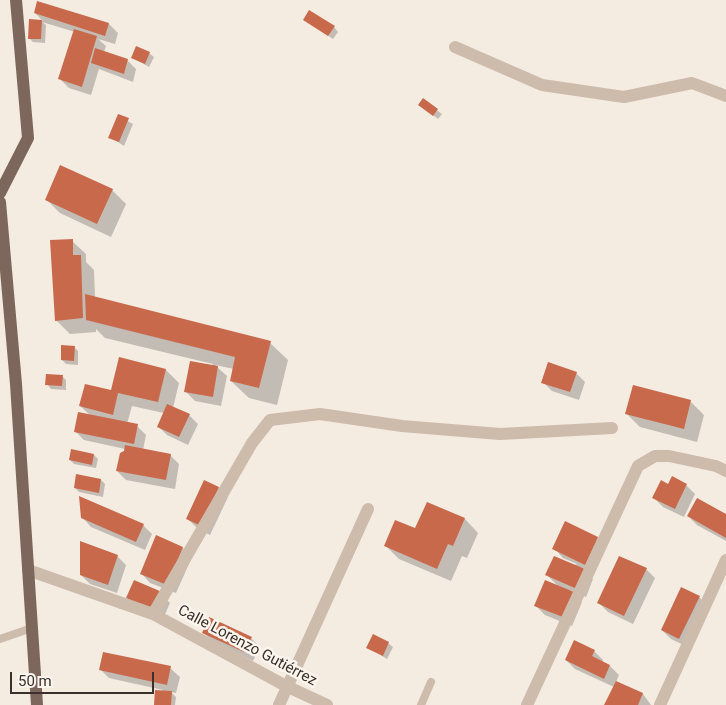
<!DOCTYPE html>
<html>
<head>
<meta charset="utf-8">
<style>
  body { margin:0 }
  #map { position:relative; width:726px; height:705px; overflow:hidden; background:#f4ebe1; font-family:Roboto,sans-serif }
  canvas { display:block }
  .scale { position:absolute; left:10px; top:672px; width:144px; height:22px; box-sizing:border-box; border:2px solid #3b302b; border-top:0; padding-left:6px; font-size:15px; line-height:18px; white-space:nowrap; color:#3b302b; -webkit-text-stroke:4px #fbf5ee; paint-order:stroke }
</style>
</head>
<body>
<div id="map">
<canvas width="726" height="705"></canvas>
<div class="scale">50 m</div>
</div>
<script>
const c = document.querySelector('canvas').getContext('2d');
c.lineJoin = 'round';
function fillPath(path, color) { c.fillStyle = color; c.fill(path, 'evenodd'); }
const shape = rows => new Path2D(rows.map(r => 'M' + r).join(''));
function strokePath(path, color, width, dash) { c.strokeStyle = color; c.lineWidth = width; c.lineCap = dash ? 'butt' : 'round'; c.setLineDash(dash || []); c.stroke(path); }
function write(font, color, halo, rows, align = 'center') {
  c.font = font + ' Roboto,sans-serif'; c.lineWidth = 5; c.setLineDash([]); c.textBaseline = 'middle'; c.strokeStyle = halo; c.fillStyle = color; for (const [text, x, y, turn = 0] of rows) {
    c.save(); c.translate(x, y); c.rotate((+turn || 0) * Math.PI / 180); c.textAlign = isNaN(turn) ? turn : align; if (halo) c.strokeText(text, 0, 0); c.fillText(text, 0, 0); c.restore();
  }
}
fillPath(shape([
  [35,13,109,24,118,33,115,44,98,39,106,46,104,52,127,60,136,69,133,82,99,69,91,95,69,88,60,79,75,32,42,22,46,25,45,43,33,42,29,38,30,20,43,21],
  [305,20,334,27,338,32,333,39],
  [149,53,154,57,149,67,133,58],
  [423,100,442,114,438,119,420,105],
  [118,116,133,124,124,146,110,137],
  [112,190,126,204,111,237,60,213,46,199],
  [72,241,86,254,86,262,94,270,95,298,270,343,288,360,277,405,249,398,231,381,234,369,215,365,227,376,221,406,195,401,186,392,213,364,105,338,96,329,96,332,70,334,56,320],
  [74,347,78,351,78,365,66,364,62,360],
  [166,370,179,383,173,408,189,415,198,424,188,445,167,435,158,426,164,413,132,406,127,424,137,426,146,435,143,450,170,455,179,464,175,489,126,480,117,471,125,449,84,440,75,431,91,416,80,406],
  [576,373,585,382,579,400,552,391,543,382],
  [62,376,66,380,66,390,51,389,47,384],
  [634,386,691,402,704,415,697,442,640,427,626,413],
  [72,451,94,455,98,459,96,468,74,464,70,460],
  [77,475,101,480,105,484,103,497,79,492,75,488],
  [205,482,219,488,228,497,210,535,197,528,188,519],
  [669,485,686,485,695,494,684,517,663,507,654,498],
  [428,503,465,519,478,533,467,558,462,556,451,581,399,559,385,545,416,530],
  [726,515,726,541,697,525,688,516],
  [82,517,143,525,152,534,145,550,91,527],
  [157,537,183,548,192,557,176,593,150,583,141,573],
  [597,538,606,547,594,573,581,567,593,579,586,597,570,590,582,602,572,626,545,615,536,606,559,587,547,575,577,564,563,558,554,548],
  [117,556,126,565,117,593,90,584,81,575],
  [646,569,655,578,633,624,608,612,599,603],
  [134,582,161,594,170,603,163,619],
  [699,597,708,606,688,647,671,639,662,630],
  [204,633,251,638,260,647,253,661,213,642],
  [388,643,393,647,387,659,367,647],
  [594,651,603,660,602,663,610,666,619,675,616,682,643,694,651,705,606,705,614,687,575,669,566,660],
  [170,668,180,677,176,693,171,692,176,697,175,705,155,705,163,690,109,678,100,669]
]), '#0003');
fillPath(shape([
  [37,1,109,23,105,36,34,13],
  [309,10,335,26,328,36,303,20],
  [29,19,42,20,41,39,28,39],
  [74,29,97,36,82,87,58,79],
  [136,46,150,52,145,64,131,58],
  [95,48,128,59,124,74,91,63],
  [423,98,438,109,433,116,418,105],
  [118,114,129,118,119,142,108,138],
  [60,165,113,189,97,224,45,200],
  [73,239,73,255,81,255,83,318,55,321,50,240],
  [85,294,271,341,259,388,230,381,235,357,86,320],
  [61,345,75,346,74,361,61,360],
  [119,357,166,369,158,402,118,393,113,415,79,406,85,384,111,390],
  [190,361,218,366,213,397,184,392],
  [548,362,577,372,570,392,541,383],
  [46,374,63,375,62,386,45,385],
  [633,385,691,400,684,429,625,414],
  [167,404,190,414,179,437,157,427],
  [78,412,138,424,134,444,74,432],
  [125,445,171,454,166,480,116,471,120,453,124,451],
  [71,449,94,454,92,465,69,460],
  [76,474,101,479,99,493,74,488],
  [672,476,687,484,675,509,652,498,661,480,668,484],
  [204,480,219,487,201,526,186,519],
  [79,496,144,524,136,542,81,518],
  [697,498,726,514,726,538,687,516],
  [427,502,465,518,453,546,448,544,437,569,384,546,395,520,415,528],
  [565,521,598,537,585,565,552,549],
  [156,535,183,547,167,585,140,574],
  [80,541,118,555,108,585,80,575],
  [554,556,585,569,577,589,545,575],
  [619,556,647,568,624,616,597,603],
  [134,580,162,592,154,611,126,598],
  [545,580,574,592,563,617,534,606],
  [681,587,700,596,679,639,661,630],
  [209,617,252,637,244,652,202,633],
  [373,634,389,642,383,656,366,648],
  [574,640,595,650,592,656,610,665,604,679,565,660],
  [103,652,171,666,167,685,99,670],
  [616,681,643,693,638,705,604,705],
  [155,690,172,691,171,705,154,705]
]), '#c8694b');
strokePath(shape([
  [0,639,32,628],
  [421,705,431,682]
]), '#cdbbac', 8);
strokePath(shape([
  [455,47,542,85,624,97,692,83,726,96],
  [28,570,153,614,286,686,327,705],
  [153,614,252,443,270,420,320,414,402,426,500,434,612,428],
  [279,705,368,509],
  [527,705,638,466,655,456,669,456,716,466,726,471],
  [660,705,726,560]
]), '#cdbbac', 12);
strokePath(shape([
  [0,193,28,138,16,0],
  [0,202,16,384,37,705]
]), '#7d675c', 12);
write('15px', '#3b302b', '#fbf5ee', [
  ["Calle Lorenzo Gutiérrez",247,646,28]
]);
</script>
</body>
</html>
